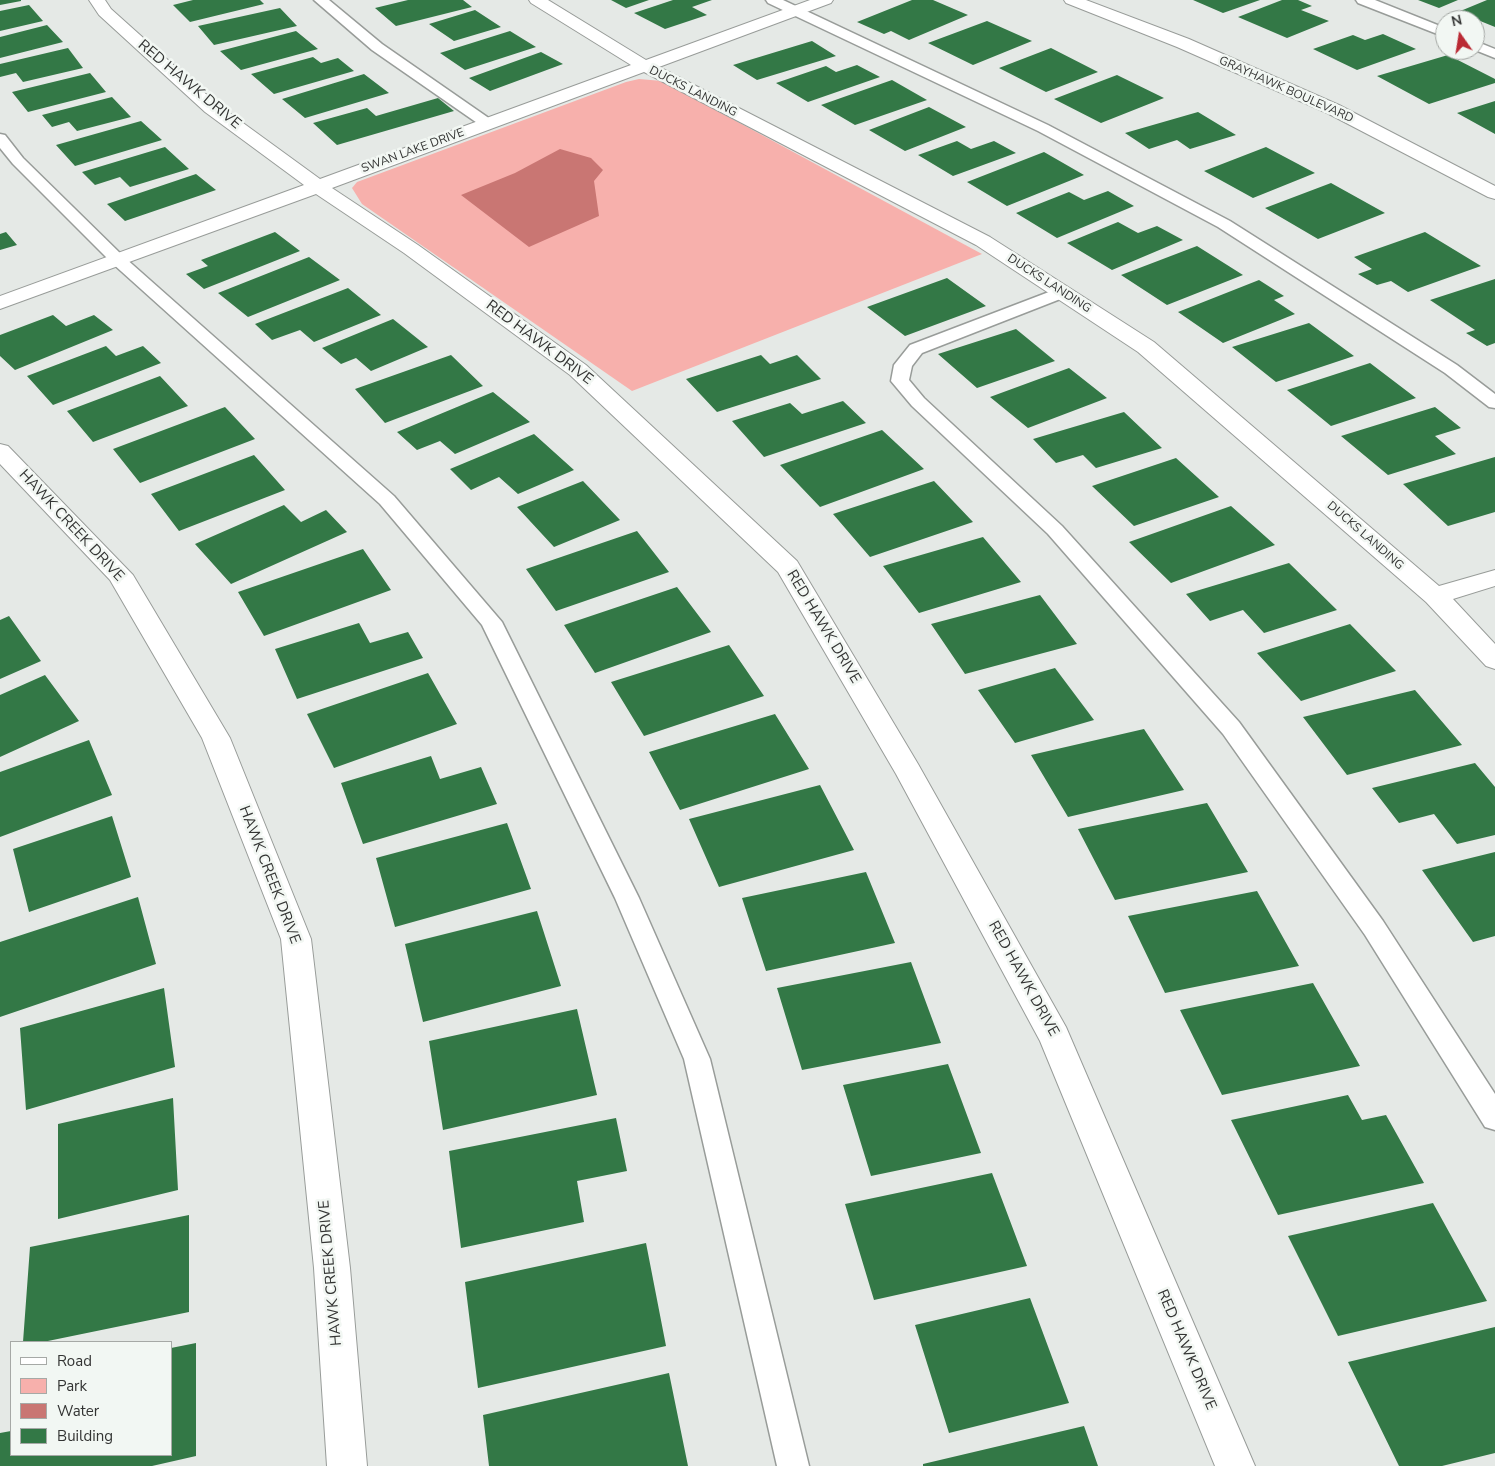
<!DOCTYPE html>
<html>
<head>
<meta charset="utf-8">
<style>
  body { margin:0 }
  #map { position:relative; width:1495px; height:1466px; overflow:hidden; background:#e5e9e6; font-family:"Nunito Sans",sans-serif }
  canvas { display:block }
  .legend { position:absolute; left:10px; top:1341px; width:162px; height:115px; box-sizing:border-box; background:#f2f7f3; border:1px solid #a6a9a6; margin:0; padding:6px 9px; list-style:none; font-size:15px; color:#333433 }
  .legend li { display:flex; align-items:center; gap:10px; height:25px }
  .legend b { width:25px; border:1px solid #a6a9a6 }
  .north { position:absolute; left:1435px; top:10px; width:50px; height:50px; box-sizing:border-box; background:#f2f7f3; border:1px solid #a6a9a6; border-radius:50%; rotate:347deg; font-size:14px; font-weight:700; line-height:20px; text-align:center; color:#333433 }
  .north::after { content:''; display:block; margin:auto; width:18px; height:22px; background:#ba2a34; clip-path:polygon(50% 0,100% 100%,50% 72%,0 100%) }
</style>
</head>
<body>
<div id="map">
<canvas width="1495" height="1466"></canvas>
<ul class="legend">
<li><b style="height:6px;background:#fff"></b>Road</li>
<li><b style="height:14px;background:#f7b0ac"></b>Park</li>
<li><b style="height:14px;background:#c97673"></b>Water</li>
<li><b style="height:14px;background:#337846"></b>Building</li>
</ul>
<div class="north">N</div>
</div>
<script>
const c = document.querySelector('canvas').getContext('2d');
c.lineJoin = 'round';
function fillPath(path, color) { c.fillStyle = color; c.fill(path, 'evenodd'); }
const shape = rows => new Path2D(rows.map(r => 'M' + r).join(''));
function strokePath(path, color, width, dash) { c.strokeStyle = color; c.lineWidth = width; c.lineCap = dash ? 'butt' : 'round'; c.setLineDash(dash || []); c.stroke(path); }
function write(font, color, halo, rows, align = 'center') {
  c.font = font + ' "Nunito Sans",sans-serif'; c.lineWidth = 5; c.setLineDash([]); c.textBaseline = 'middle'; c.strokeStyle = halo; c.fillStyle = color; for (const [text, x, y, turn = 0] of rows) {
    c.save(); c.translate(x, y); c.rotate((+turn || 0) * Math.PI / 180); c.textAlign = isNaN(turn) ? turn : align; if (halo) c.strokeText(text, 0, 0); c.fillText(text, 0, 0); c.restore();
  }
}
fillPath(shape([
  [639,79,662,81,982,254,632,391,362,204,352,188,357,182,626,82]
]), '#f7b0ac');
fillPath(shape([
  [560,149,591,158,603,170,594,181,599,216,529,247,461,195,515,173]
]), '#c97673');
fillPath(shape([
  [0,0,21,0,21,1,0,5],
  [193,0,260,0,264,4,190,22,173,5],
  [408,0,463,0,472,7,396,26,375,8],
  [611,0,649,0,626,8],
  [673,0,712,0,692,7,707,15,665,29,634,13],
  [912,0,933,0,968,15,909,40,891,31,884,34,857,22],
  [1193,0,1260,0,1223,13],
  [1282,0,1298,0,1312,6,1301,10,1329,21,1287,38,1238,17],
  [1418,0,1458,0,1439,8],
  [1487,0,1495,0,1495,27,1458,12],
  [29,5,43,21,0,31,0,11],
  [280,8,297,26,214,45,198,26],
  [475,10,501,27,454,41,429,24],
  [987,21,1032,41,973,65,928,43],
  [47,25,63,42,0,58,0,37],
  [296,31,318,49,241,70,220,51],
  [510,31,536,47,465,70,440,53],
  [1383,34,1416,49,1357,70,1313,49,1353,35,1365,40],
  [812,41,836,56,757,80,733,65],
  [68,48,83,68,23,82,16,73,0,77,0,64],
  [1051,48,1098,72,1046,92,999,68],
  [541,52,563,64,490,91,469,78],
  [1448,55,1495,79,1495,83,1429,104,1377,76],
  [313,57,321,63,338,58,354,71,274,94,251,74],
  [857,65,880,77,808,102,776,83,826,66,836,72],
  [90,73,106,92,28,112,12,92],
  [364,74,389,93,305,118,282,99],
  [1117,75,1164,98,1101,123,1054,99],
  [892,80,927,100,855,125,821,105],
  [112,97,131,117,77,131,69,122,52,127,42,115],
  [438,98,454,111,337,145,313,123,367,108,376,116],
  [1495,101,1495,134,1457,113],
  [929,107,966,127,905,151,869,130],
  [1198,112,1236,135,1190,149,1177,140,1149,149,1125,133],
  [141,121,162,140,75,166,56,145],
  [957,141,971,149,994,141,1016,153,953,176,918,155],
  [165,147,189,169,130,187,120,177,95,185,82,172],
  [1266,147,1315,173,1253,198,1204,171],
  [1044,152,1084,175,1007,206,967,182],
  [196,174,216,190,125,221,107,204],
  [1331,183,1385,213,1318,239,1265,208],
  [1108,191,1134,206,1057,238,1016,213,1069,192,1084,200],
  [1118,222,1138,233,1157,226,1183,240,1112,270,1067,243],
  [6,232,17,245,0,250,0,234],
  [275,232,300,251,204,289,186,274,208,266,201,260],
  [1425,232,1481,266,1408,292,1391,281,1377,285,1358,274,1372,269,1354,257],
  [1197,246,1243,275,1167,305,1121,275],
  [309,257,340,280,248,317,218,293],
  [947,278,986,306,905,336,867,307],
  [1495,279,1495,343,1487,346,1466,333,1475,330,1430,300],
  [1259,280,1284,296,1274,300,1295,314,1223,343,1178,312],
  [348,288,381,315,314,342,300,330,272,340,255,324],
  [53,315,66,326,94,315,113,330,15,370,0,356,0,335],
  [393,319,428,347,371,371,356,358,341,364,322,348],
  [1309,323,1354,356,1276,382,1232,347],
  [1016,329,1055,361,977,388,938,354],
  [106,346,116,356,143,346,161,363,53,405,27,376],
  [451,355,483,386,385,423,355,389],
  [761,355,770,364,797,355,821,379,717,412,686,379],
  [1370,363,1416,398,1331,426,1287,390],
  [1069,368,1107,398,1028,428,990,397],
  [160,376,188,406,93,442,67,411],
  [493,392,530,422,455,454,440,441,417,450,397,432],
  [843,401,866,423,764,457,732,421,790,403,802,414],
  [225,407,255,439,140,483,113,449],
  [1435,407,1461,428,1435,436,1456,454,1388,475,1341,436],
  [1124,412,1162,448,1096,468,1083,455,1056,463,1033,439],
  [882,430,924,469,820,507,780,465],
  [534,434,574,470,518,494,499,477,471,490,450,469],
  [254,455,285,490,179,531,151,494],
  [1495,457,1495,512,1448,526,1403,484],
  [1176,458,1219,497,1134,526,1092,486],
  [583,481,620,520,554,547,517,507],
  [934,481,973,522,870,557,833,514],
  [284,505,301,522,326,510,347,532,231,584,195,544],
  [1231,506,1275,545,1171,583,1129,542],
  [637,531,669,572,556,611,526,569],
  [983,537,1021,582,919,613,883,566],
  [363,549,391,590,264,636,238,592],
  [1289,563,1337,610,1264,633,1243,610,1210,621,1186,594],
  [677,587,711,632,595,673,564,625],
  [1040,595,1077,644,965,674,931,624],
  [9,616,41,661,0,679,0,620],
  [359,623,370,643,408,632,423,658,297,699,275,649],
  [1350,624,1396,671,1301,701,1257,653],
  [729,645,764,696,644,736,611,682],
  [1055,668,1094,720,1015,743,978,690],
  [428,673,457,724,334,768,307,714],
  [45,675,79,721,0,757,0,695],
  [1415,690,1462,745,1347,775,1303,717],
  [775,714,809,769,680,810,649,752],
  [1144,729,1184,790,1068,817,1031,755],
  [89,740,112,795,0,837,0,772],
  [431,756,440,779,481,767,497,804,363,844,341,783],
  [1475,763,1495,787,1495,835,1457,844,1434,814,1399,823,1372,788],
  [820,785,854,850,719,887,689,819],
  [1207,803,1248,872,1115,900,1078,829],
  [112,816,131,877,29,912,13,849],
  [507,823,531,889,395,927,376,858],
  [1495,852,1495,936,1473,942,1422,870],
  [866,872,895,943,766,971,742,898],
  [1257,891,1299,966,1165,993,1128,916],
  [138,897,156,964,0,1017,0,942],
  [537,911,561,986,423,1022,405,944],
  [911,962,941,1043,802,1070,777,988],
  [1313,983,1360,1066,1222,1095,1180,1010],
  [164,988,175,1067,26,1110,20,1028],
  [577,1009,597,1095,443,1130,429,1041],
  [948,1064,981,1153,871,1176,843,1085],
  [1348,1095,1362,1120,1386,1115,1424,1183,1278,1215,1231,1120],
  [173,1098,178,1190,58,1219,58,1124],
  [616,1118,627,1171,577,1181,584,1222,461,1248,449,1151],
  [992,1173,1027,1266,874,1300,845,1204],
  [1433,1203,1487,1301,1338,1336,1288,1236],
  [189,1215,189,1312,43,1342,23,1342,30,1247],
  [646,1243,666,1346,478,1388,465,1282],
  [1030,1298,1069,1403,949,1433,915,1325],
  [1495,1327,1495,1453,1442,1466,1399,1466,1348,1362],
  [196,1343,196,1456,152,1466,0,1466,0,1433,11,1431,11,1455,171,1455,171,1348],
  [669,1373,688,1466,489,1466,483,1415],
  [1084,1426,1098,1466,923,1466,923,1464]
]), '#337846');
const lane = shape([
  [314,0,329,0,382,44,493,121,495,124,493,127,483,127,372,50,314,0],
  [766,0,783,0,1048,125,1230,221,1457,365,1495,394,1495,408,1489,407,1445,373,1218,227,1038,131,768,3,766,0],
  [1356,0,1375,0,1445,28,1445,37,1358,3,1356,0],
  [1475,41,1495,49,1495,58,1475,50,1475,41],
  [0,134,5,135,23,158,124,257,394,496,502,622,639,898,710,1059,809,1466,777,1466,684,1059,615,898,482,625,380,504,112,263,13,164,0,148,0,134],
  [1062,287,1068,288,1070,292,1068,296,922,353,912,366,909,380,924,398,1062,526,1239,722,1383,921,1495,1094,1495,1130,1485,1127,1365,935,1223,734,1048,534,912,406,891,381,894,365,910,345,1062,287]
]);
const street = shape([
  [89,0,105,0,111,9,217,104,320,179,631,65,531,3,529,0,548,0,646,60,810,0,833,0,831,3,659,67,990,237,1154,342,1439,586,1495,570,1495,586,1453,599,1495,644,1495,669,1486,666,1426,602,1138,352,976,245,644,72,332,188,418,245,586,365,797,561,918,764,1066,1027,1255,1466,1215,1466,1040,1041,896,774,778,572,570,375,404,253,316,194,0,309,0,296,304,185,205,112,99,15,89,0],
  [0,444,8,446,133,575,230,738,311,939,350,1268,367,1466,327,1466,314,1268,281,939,202,738,110,580,0,464,0,444]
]);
const secondary = shape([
  [1064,0,1086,0,1189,39,1339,105,1495,186,1495,199,1488,197,1327,113,1177,47,1066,3,1064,0]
]);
strokePath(lane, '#989c99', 3);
strokePath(street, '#989c99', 2);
strokePath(secondary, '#989c99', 2);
fillPath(lane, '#fff');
fillPath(street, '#fff');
fillPath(secondary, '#fff');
write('12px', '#333433', '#f2f7f3', [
  ["GRAYHAWK BOULEVARD",1286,90,24],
  ["DUCKS LANDING",693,92,27],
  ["SWAN LAKE DRIVE",413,151,-20],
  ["DUCKS LANDING",1049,284,33],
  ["DUCKS LANDING",1365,536,41]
]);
write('15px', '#333433', '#f2f7f3', [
  ["RED HAWK DRIVE",189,85,40],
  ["RED HAWK DRIVE",539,343,37],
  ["HAWK CREEK DRIVE",71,526,47],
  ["RED HAWK DRIVE",823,627,59],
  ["HAWK CREEK DRIVE",269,875,69],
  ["RED HAWK DRIVE",1023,979,61],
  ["HAWK CREEK DRIVE",331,1273,-95],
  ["RED HAWK DRIVE",1186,1350,67]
]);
</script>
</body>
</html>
